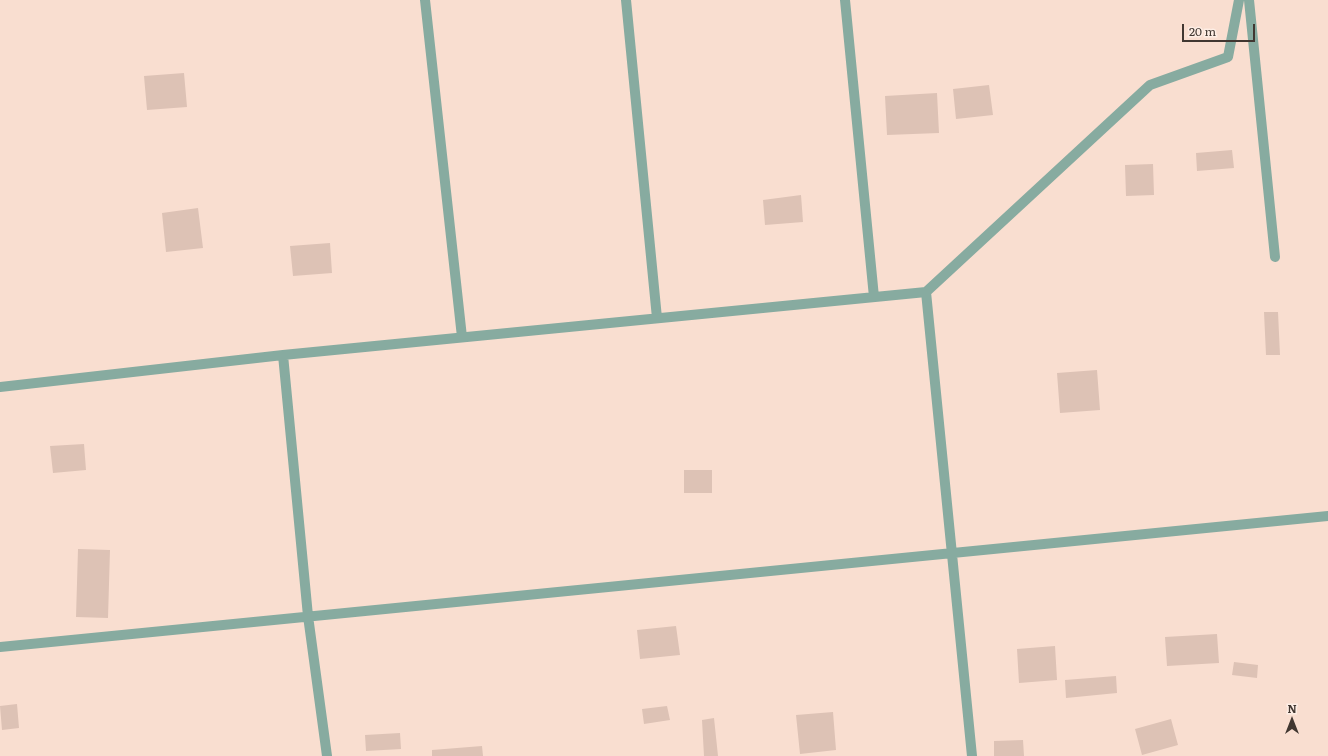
<!DOCTYPE html>
<html>
<head>
<meta charset="utf-8">
<style>
  body { margin:0 }
  #map { position:relative; width:1328px; height:756px; overflow:hidden; background:#f9ded0; font-family:Literata,serif }
  canvas { display:block }
  .north { position:absolute; left:1272px; top:700px; width:40px; height:40px; -webkit-text-stroke:3px #feeee5; paint-order:stroke; rotate:0deg; font-size:11px; font-weight:700; line-height:16px; text-align:center; color:#413731 }
  .north::after { content:''; display:block; margin:auto; width:14px; height:18px; background:#413731; clip-path:polygon(50% 0,100% 100%,50% 72%,0 100%) }
  .scale { position:absolute; left:1182px; top:24px; width:73px; height:18px; box-sizing:border-box; border:2px solid #413731; border-top:0; padding-left:5px; font-size:12px; line-height:14px; white-space:nowrap; color:#413731; -webkit-text-stroke:3px #feeee5; paint-order:stroke }
</style>
</head>
<body>
<div id="map">
<canvas width="1328" height="756"></canvas>
<div class="north">N</div>
<div class="scale">20 m</div>
</div>
<script>
const c = document.querySelector('canvas').getContext('2d');
c.lineJoin = 'round';
function fillPath(path, color) { c.fillStyle = color; c.fill(path, 'evenodd'); }
const shape = rows => new Path2D(rows.map(r => 'M' + r).join(''));
function strokePath(path, color, width, dash) { c.strokeStyle = color; c.lineWidth = width; c.lineCap = dash ? 'butt' : 'round'; c.setLineDash(dash || []); c.stroke(path); }
fillPath(shape([
  [184,73,187,107,147,110,144,76],
  [989,85,993,115,956,119,953,89],
  [937,93,939,133,887,135,885,96],
  [1232,150,1234,168,1197,171,1196,153],
  [1153,164,1154,195,1126,196,1125,165],
  [801,195,803,222,765,225,763,200],
  [198,208,203,248,166,252,162,213],
  [330,243,332,273,293,276,290,246],
  [1264,312,1278,312,1280,355,1266,355],
  [1097,370,1100,410,1060,413,1057,373],
  [84,444,86,470,53,473,50,446],
  [684,470,712,470,712,493,684,493],
  [78,549,110,550,108,618,76,617],
  [676,626,680,655,640,659,637,630],
  [1217,634,1219,663,1167,666,1165,637],
  [1055,646,1057,680,1019,683,1017,649],
  [1234,662,1258,665,1257,678,1232,675],
  [1116,676,1117,693,1066,698,1065,680],
  [17,704,19,728,2,730,0,706],
  [667,706,670,720,644,724,642,709],
  [833,712,836,750,800,754,796,715],
  [714,718,718,756,704,756,702,720],
  [1171,719,1178,745,1142,755,1135,729],
  [400,733,401,749,366,751,365,735],
  [1023,740,1024,756,994,756,994,741],
  [482,746,483,756,432,756,432,750]
]), '#ddc2b5');
strokePath(shape([
  [425,0,462,337],
  [626,0,657,318],
  [845,0,874,297],
  [1249,0,1275,257],
  [926,292,972,756],
  [283,355,308,616,327,756],
  [0,387,283,355,926,292,1150,85,1228,57,1239,0],
  [0,647,1328,516]
]), '#87aba0', 10);
</script>
</body>
</html>
